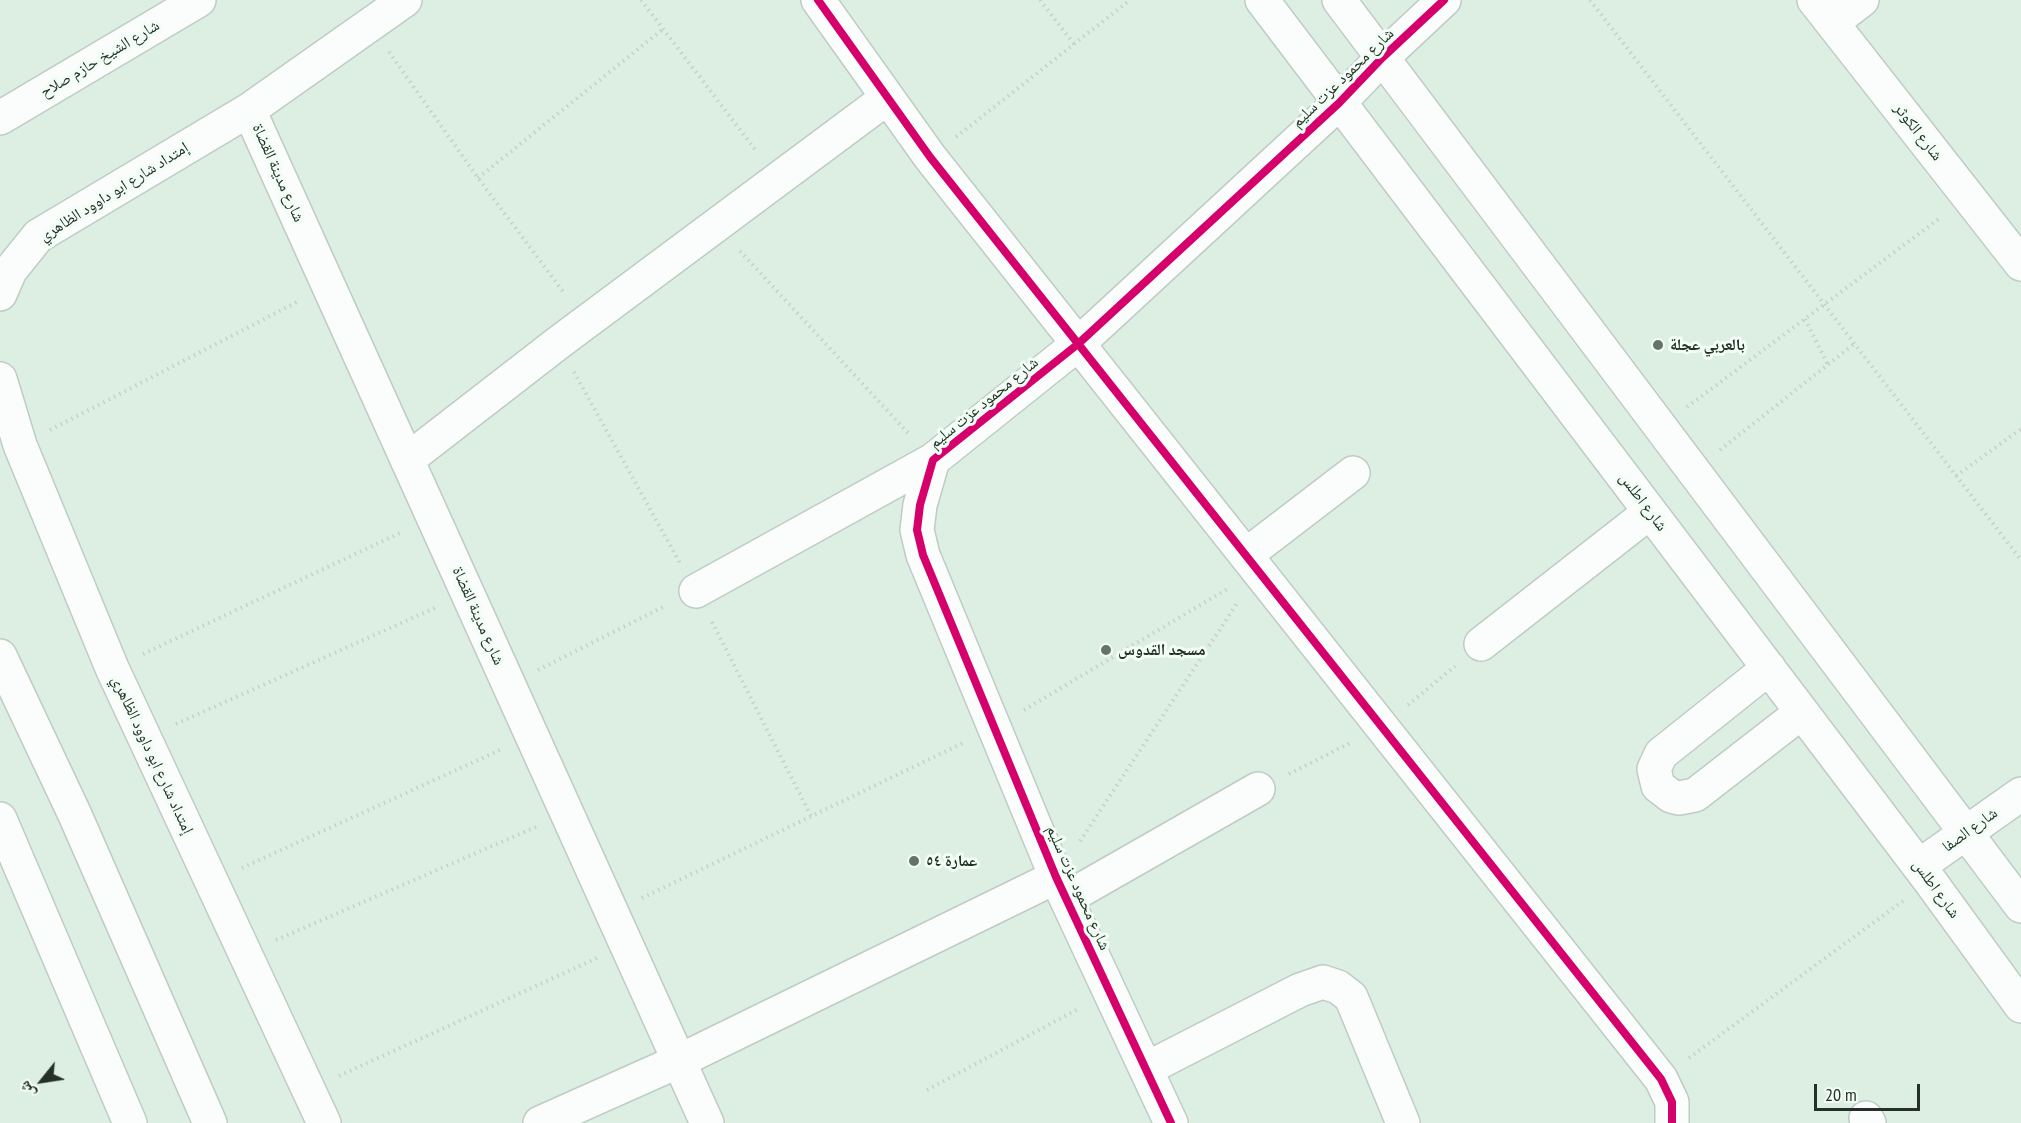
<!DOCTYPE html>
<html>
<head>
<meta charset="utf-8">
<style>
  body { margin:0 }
  #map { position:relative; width:2021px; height:1123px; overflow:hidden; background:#ddefe3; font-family:"PT Sans Narrow","Noto Naskh Arabic",sans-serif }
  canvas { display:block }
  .north { position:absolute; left:12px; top:1051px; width:60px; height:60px; -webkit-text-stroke:4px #f1fdf5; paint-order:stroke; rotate:240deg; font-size:16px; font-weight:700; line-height:24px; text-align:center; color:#243028 }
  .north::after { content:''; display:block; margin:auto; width:21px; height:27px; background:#243028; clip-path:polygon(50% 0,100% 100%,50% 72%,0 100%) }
  .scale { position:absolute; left:1814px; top:1084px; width:106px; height:27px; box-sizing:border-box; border:3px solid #243028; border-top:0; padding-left:8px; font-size:18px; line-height:21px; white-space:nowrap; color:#243028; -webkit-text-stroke:4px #f1fdf5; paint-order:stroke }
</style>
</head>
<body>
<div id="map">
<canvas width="2021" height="1123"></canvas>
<div class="north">ش</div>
<div class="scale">20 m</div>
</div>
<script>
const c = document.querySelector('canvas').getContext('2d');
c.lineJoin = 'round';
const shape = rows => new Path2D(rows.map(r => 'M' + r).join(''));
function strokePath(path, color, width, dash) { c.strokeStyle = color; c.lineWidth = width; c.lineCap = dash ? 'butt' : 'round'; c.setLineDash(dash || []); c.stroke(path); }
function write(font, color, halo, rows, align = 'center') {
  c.font = font + ' "PT Sans Narrow","Noto Naskh Arabic",sans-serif'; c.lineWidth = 6; c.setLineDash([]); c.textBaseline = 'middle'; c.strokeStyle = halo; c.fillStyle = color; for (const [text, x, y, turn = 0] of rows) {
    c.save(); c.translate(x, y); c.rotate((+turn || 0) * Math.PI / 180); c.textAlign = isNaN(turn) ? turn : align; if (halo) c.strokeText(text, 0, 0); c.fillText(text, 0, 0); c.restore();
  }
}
const minor = shape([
  [818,0,930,157,1661,1079,1672,1102,1672,1123],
  [1262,0,1930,881,2021,1006],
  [1339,0,2021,906],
  [1814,0,2021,264],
  [1832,23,1862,0],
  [249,110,707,1123],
  [0,118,199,0],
  [0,294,10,271,38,236,249,110,405,0],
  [0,379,20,445,112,668,324,1123],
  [407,460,558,343,887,98],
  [1246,555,1353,473],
  [696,591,933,460],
  [1481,644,1650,512],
  [0,656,75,815,210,1123],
  [1769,668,1661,754,1654,769,1658,786,1671,796,1679,798,1695,795,1802,712],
  [0,819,130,1123],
  [1919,866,2021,794],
  [1067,898,1258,789],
  [1146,1069,1300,990,1323,982,1338,987,1351,997,1403,1123],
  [1866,1118,1869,1123],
  [540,1123,679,1061,1056,877],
  [1171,1123,1056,877,923,555,917,530,920,505,933,460,1078,344,1339,103,1382,58,1444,0]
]);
strokePath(minor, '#bfccc4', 36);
strokePath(shape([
  [641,0,757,152],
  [1040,0,1074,44],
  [1590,0,2021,560],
  [389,52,478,178,565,294],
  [956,137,1130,0],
  [478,178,663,29],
  [740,251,908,433],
  [1805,319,1828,365],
  [574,372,680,563],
  [1687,407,1940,218],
  [50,430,299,301],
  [1720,450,1854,344],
  [1956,476,2021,429],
  [712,622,811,816],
  [143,654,402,532],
  [538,670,665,606],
  [1408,705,1455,666],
  [1024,710,1229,588],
  [176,724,437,607],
  [1289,774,1352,742],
  [1080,841,1238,602],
  [242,868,500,750],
  [642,898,965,742],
  [276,940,536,827],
  [1689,1058,1903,901],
  [339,1076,597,958],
  [927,1090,1080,1008]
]), '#c8cfca', 4, [1.5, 4.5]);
strokePath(minor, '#fafdfb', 33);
strokePath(shape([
  [818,0,930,157,1661,1079,1672,1102,1672,1123],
  [1171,1123,1056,877,923,555,917,530,920,505,933,460,1078,344,1339,103,1382,58,1444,0]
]), '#d6006c', 8);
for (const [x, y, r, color] of [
  [1658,345,6,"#657369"],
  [1106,650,6,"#657369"],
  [914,861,6,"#657369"]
]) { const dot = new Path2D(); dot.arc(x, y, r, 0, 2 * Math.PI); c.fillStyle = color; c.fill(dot); strokePath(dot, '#f1fdf5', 2); }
write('16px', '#243028', '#f1fdf5', [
  ["شارع الشيخ حازم صلاح",100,59,-31],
  ["شارع محمود عزت سليم",1343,78,-44],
  ["شارع الكوثر",1918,132,52],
  ["شارع مدينة القضاة",278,173,66],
  ["إمتداد شارع ابو داوود الظاهري",114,192,-32],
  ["شارع محمود عزت سليم",984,403,-39],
  ["شارع اطلس",1643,502,53],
  ["شارع مدينة القضاة",478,616,66],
  ["إمتداد شارع ابو داوود الظاهري",152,755,65],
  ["شارع الصفا",1970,830,-36],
  ["شارع محمود عزت سليم",1078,888,66],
  ["شارع اطلس",1936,889,54]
]);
write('bold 16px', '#243028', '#f1fdf5', [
  ["بالعربي عجلة",1670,345],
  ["مسجد القدوس",1118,650],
  ["عمارة ٥٤",926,861]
], 'left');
</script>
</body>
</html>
